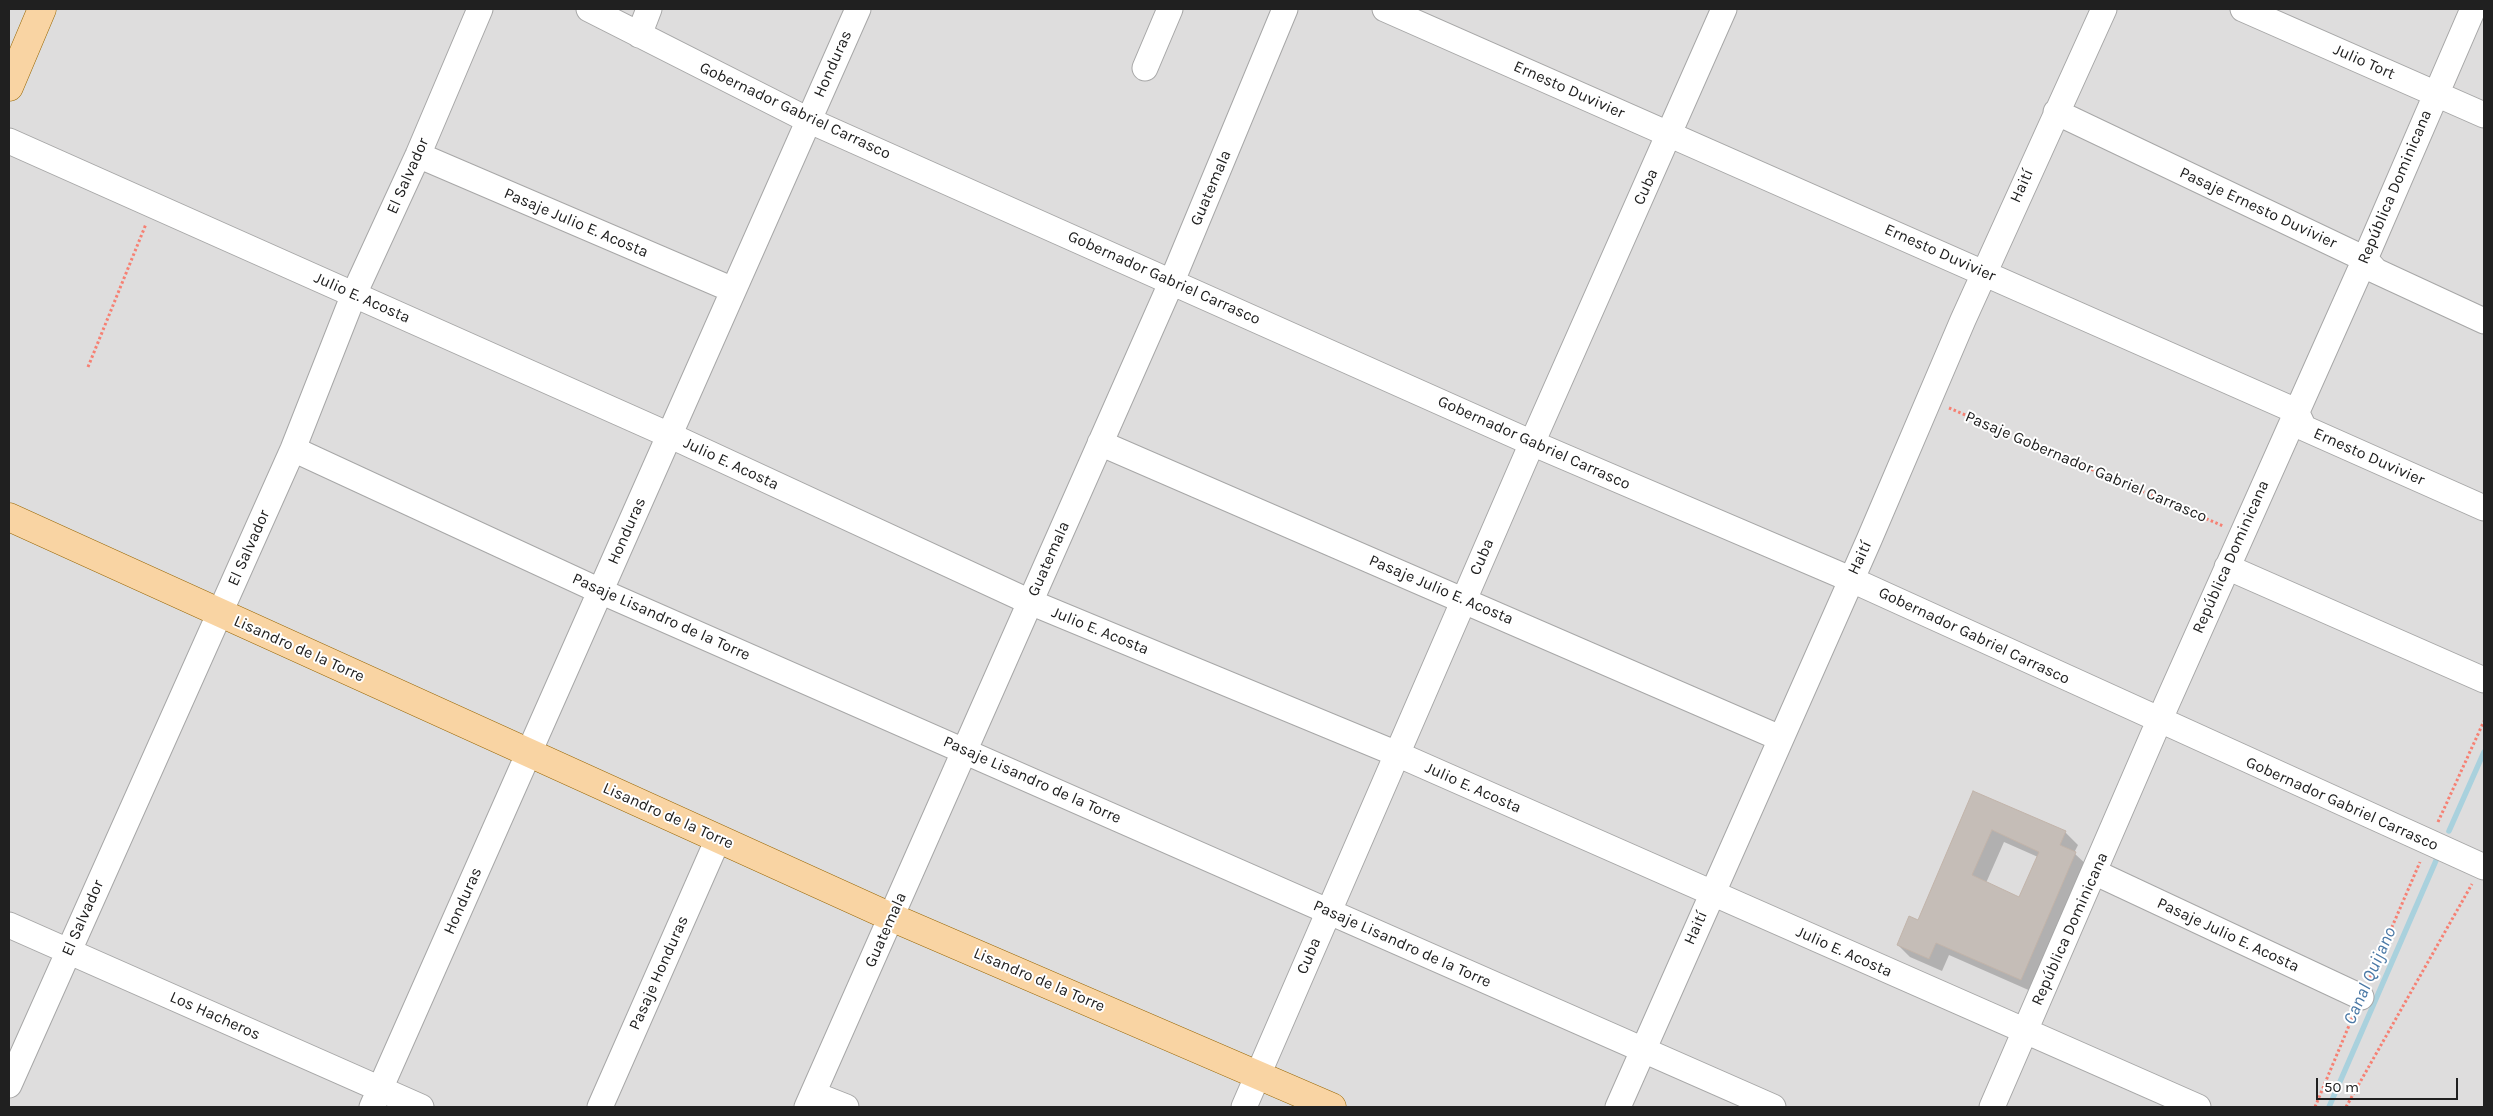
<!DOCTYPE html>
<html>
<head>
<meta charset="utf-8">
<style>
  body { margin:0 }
  #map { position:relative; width:2493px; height:1116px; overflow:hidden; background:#f1ede7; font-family:Karla,sans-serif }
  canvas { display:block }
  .frame { position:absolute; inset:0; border:10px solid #202020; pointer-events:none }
  .scale { position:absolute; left:2316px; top:1078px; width:142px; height:22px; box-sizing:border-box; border:2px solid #202020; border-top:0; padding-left:6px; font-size:15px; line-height:18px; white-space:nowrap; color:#202020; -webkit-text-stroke:4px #fff; paint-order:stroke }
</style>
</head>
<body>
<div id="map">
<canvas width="2493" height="1116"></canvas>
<div class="frame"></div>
<div class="scale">50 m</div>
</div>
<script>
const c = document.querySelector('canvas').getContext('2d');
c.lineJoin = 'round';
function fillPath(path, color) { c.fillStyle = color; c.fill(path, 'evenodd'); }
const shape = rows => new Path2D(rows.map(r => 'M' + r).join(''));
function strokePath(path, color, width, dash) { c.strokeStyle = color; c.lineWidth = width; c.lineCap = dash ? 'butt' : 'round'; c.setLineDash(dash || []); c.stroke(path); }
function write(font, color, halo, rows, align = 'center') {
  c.font = font + ' Karla,sans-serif'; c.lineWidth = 4; c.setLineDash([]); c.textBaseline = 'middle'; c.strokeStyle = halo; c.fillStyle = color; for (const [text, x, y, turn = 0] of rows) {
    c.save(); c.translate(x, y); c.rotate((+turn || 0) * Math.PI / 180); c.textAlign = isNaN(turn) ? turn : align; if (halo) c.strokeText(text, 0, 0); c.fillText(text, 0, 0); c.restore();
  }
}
fillPath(shape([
  [9,9,2484,9,2484,1107,9,1107]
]), '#dedddd');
fillPath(shape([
  [1974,793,2066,833,2078,845,2074,853,2088,866,2033,992,1949,955,1942,971,1910,957,1898,945,1918,922],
  [2004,842,2038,857,2020,898,1986,883]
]), '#0003');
strokePath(shape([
  [2449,831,2484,752],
  [2329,1107,2438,856]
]), '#a9d1dd', 5.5);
const building = shape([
  [1973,791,2066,831,2060,845,2076,852,2021,980,1936,943,1929,959,1897,945,1909,916,1918,920,1973,791],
  [1992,830,2039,852,2019,897,1972,875,1992,830]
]);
fillPath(building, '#c5bdb7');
strokePath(building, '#c2b4aa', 1);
const minor = shape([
  [589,9,808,120,1532,443,1850,579,2484,867],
  [1385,9,2296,411,2304,428,2484,508],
  [2243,9,2484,115],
  [639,35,649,9],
  [1145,68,1170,9],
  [2056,112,2365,259,2376,271,2484,321],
  [9,141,669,435,1030,602,1397,754,2198,1107],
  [418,155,733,290],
  [1100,443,1780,738],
  [293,449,600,591,1773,1107],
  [2227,567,2484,680],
  [2094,872,2361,997],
  [9,925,421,1107],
  [9,1085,293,449,354,294,418,155,480,9],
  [813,1094,846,1107],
  [372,1107,858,9],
  [600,1107,718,839],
  [807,1107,1172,281,1285,9],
  [1244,1107,1532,443,1724,9],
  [1618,1107,1869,540,1963,320,2104,9],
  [1992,1107,2159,721,2365,259,2473,9]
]);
const major = shape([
  [9,87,42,9],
  [9,517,891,917,1332,1107]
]);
strokePath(minor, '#a7a7a7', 27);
strokePath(major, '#996704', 29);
strokePath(shape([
  [88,367,146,224],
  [1949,408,2223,526],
  [2438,822,2484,721],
  [2370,978,2420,862],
  [2315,1107,2353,1016],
  [2346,1107,2472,884]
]), '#f68073', 3, [2.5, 2.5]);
strokePath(minor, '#fff', 25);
strokePath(major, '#f9d4a3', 28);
write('16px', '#202020', '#fff', [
  ["Julio Tort",2364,62,24],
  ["Honduras",833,64,-66],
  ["Ernesto Duvivier",1569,90,24],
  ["Gobernador Gabriel Carrasco",795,111,25],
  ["El Salvador",408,176,-66],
  ["Haití",2022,186,-66],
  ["Cuba",1646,187,-66],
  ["República Dominicana",2395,187,-67],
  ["Guatemala",1211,188,-67],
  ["Pasaje Ernesto Duvivier",2258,208,25],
  ["Pasaje Julio E. Acosta",576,223,23],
  ["Ernesto Duvivier",1940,253,24],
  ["Gobernador Gabriel Carrasco",1164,278,24],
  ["Julio E. Acosta",362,298,24],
  ["Gobernador Gabriel Carrasco",1534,443,24],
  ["Ernesto Duvivier",2369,457,24],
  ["Julio E. Acosta",731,464,25],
  ["Pasaje Gobernador Gabriel Carrasco",2086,467,23],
  ["Honduras",627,531,-66],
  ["El Salvador",249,548,-66],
  ["Cuba",1482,557,-67],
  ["República Dominicana",2231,557,-66],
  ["Haití",1860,558,-65],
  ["Guatemala",1049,559,-66],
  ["Pasaje Julio E. Acosta",1441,590,23],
  ["Pasaje Lisandro de la Torre",661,617,24],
  ["Julio E. Acosta",1100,631,22],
  ["Gobernador Gabriel Carrasco",1974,636,25],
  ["Lisandro de la Torre",299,649,24],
  ["Pasaje Lisandro de la Torre",1032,780,24],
  ["Julio E. Acosta",1473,788,24],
  ["Gobernador Gabriel Carrasco",2342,804,24],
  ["Lisandro de la Torre",668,816,24],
  ["Honduras",463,901,-66],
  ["El Salvador",83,918,-66],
  ["Haití",1696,928,-66],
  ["República Dominicana",2070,929,-66],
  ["Guatemala",886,930,-66],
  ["Pasaje Julio E. Acosta",2228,935,25],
  ["Pasaje Lisandro de la Torre",1402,944,24],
  ["Julio E. Acosta",1844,952,24],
  ["Cuba",1309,956,-67],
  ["Pasaje Honduras",659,973,-66],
  ["Lisandro de la Torre",1039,980,23],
  ["Los Hacheros",215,1016,24]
]);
write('italic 18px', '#4b79a6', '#fff', [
  ["Canal Quijano",2370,976,-66]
]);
</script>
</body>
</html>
